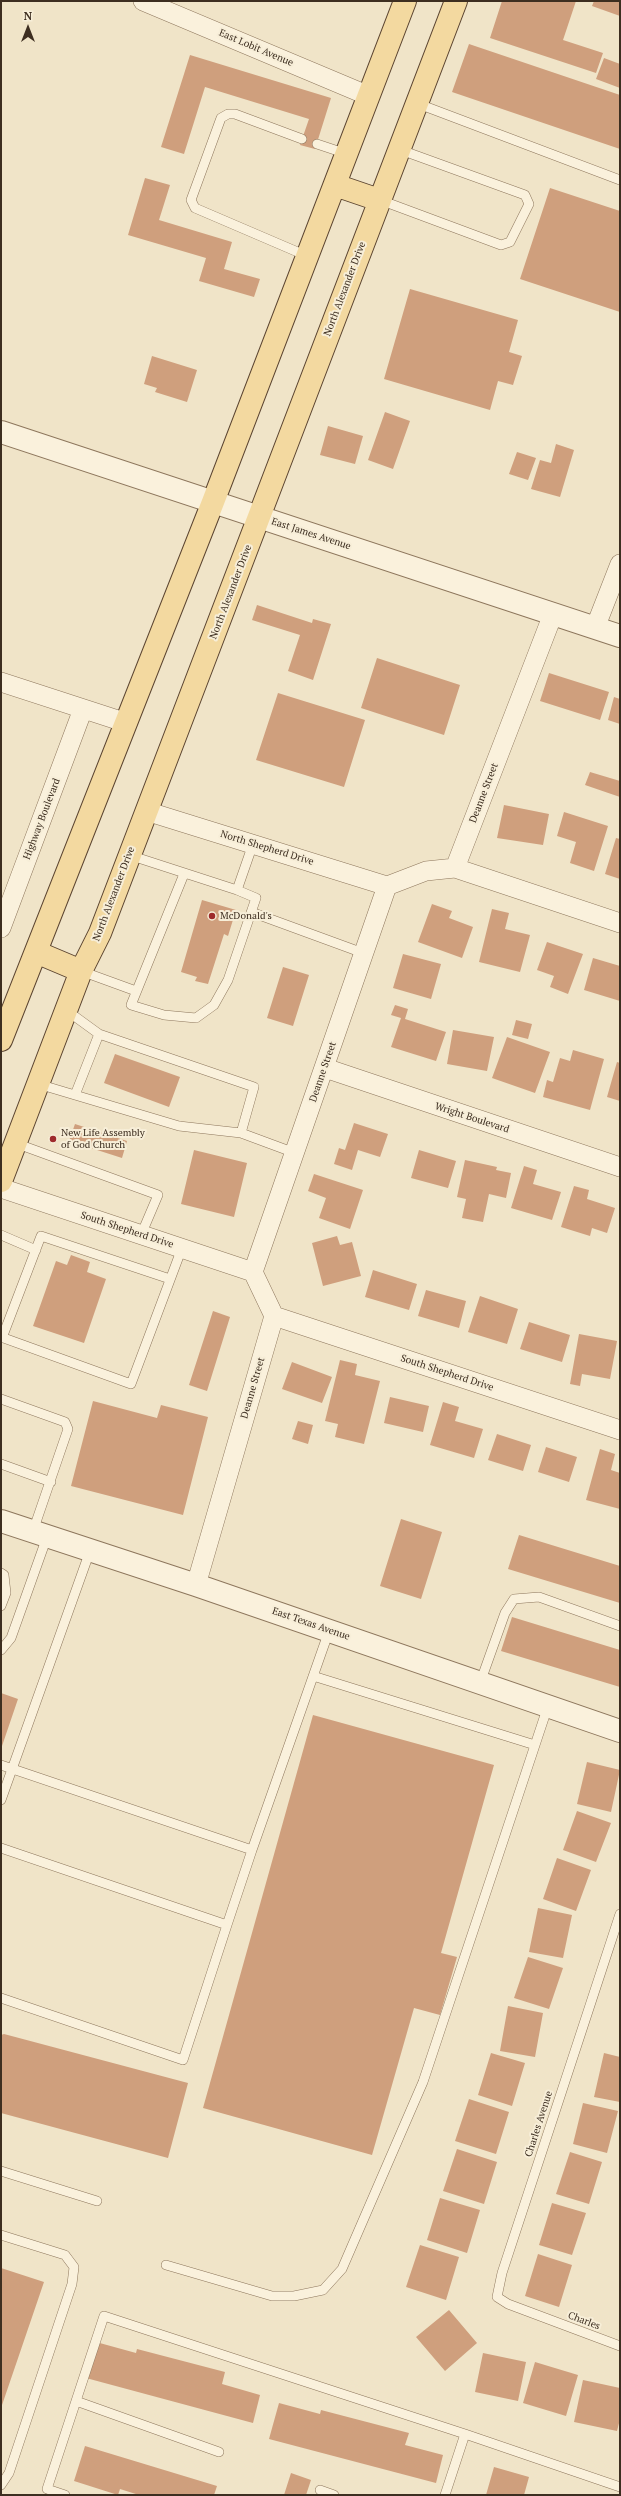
<!DOCTYPE html>
<html>
<head>
<meta charset="utf-8">
<style>
  body { margin:0 }
  #map { position:relative; width:621px; height:2496px; overflow:hidden; background:#f0e4c8; font-family:"PT Serif",serif }
  canvas { display:block }
  .frame { position:absolute; inset:0; border:2px solid #3d2e20; pointer-events:none }
  .north { position:absolute; left:8px; top:8px; width:40px; height:40px; -webkit-text-stroke:3px #f7eed8; paint-order:stroke; rotate:0deg; font-size:11px; font-weight:700; line-height:16px; text-align:center; color:#3d2e20 }
  .north::after { content:''; display:block; margin:auto; width:14px; height:18px; background:#3d2e20; clip-path:polygon(50% 0,100% 100%,50% 72%,0 100%) }
</style>
</head>
<body>
<div id="map">
<canvas width="621" height="2496"></canvas>
<div class="frame"></div>
<div class="north">N</div>
</div>
<script>
const c = document.querySelector('canvas').getContext('2d');
c.lineJoin = 'round';
function fillPath(path, color) { c.fillStyle = color; c.fill(path, 'evenodd'); }
const shape = rows => new Path2D(rows.map(r => 'M' + r).join(''));
function strokePath(path, color, width, dash) { c.strokeStyle = color; c.lineWidth = width; c.lineCap = dash ? 'butt' : 'round'; c.setLineDash(dash || []); c.stroke(path); }
function write(font, color, halo, rows, align = 'center') {
  c.font = font + ' "PT Serif",serif'; c.lineWidth = 4; c.setLineDash([]); c.textBaseline = 'middle'; c.strokeStyle = halo; c.fillStyle = color; for (const [text, x, y, turn = 0] of rows) {
    c.save(); c.translate(x, y); c.rotate((+turn || 0) * Math.PI / 180); c.textAlign = isNaN(turn) ? turn : align; if (halo) c.strokeText(text, 0, 0); c.fillText(text, 0, 0); c.restore();
  }
}
fillPath(shape([
  [502,1,576,1,563,40,603,53,596,73,490,38],
  [594,1,620,1,620,16,592,6],
  [469,44,620,95,620,149,452,92],
  [190,55,331,98,315,149,300,145,309,119,205,87,184,154,161,147],
  [604,58,620,64,620,88,596,79],
  [145,178,170,185,159,220,232,242,224,269,260,279,254,297,199,281,206,258,128,235],
  [550,188,620,211,620,312,520,279],
  [410,289,518,320,509,352,522,356,513,385,498,381,490,410,384,379],
  [152,356,197,370,187,402,155,392,157,388,144,384],
  [385,412,410,421,393,469,368,460],
  [328,426,363,436,355,464,320,455],
  [556,444,574,450,560,497,531,489,540,460,551,463],
  [517,452,536,458,528,480,509,474],
  [257,605,312,623,313,619,331,624,313,680,288,671,300,635,252,620],
  [377,658,460,685,444,735,361,708],
  [549,673,609,692,600,720,540,701],
  [278,693,365,720,344,787,256,760],
  [614,697,620,699,620,724,608,720],
  [590,772,620,781,620,797,585,785],
  [504,805,549,814,543,845,497,838],
  [564,812,608,826,594,871,570,863,576,842,557,836],
  [616,838,620,839,620,879,605,874],
  [202,900,236,910,228,936,224,934,208,984,195,981,197,977,181,972],
  [432,904,452,911,449,918,473,927,462,958,418,942],
  [492,909,509,913,505,929,530,935,520,972,479,962],
  [547,942,583,954,568,994,550,987,554,976,537,970],
  [403,954,441,964,431,999,393,988],
  [593,958,620,966,620,1001,584,990],
  [283,967,309,975,293,1026,267,1018],
  [395,1005,408,1009,405,1019,446,1032,436,1061,391,1047,401,1018,391,1015],
  [516,1020,532,1024,528,1039,512,1035],
  [453,1030,494,1037,487,1071,447,1064],
  [507,1037,550,1052,535,1093,492,1078],
  [573,1050,604,1059,590,1110,543,1097,547,1080,553,1082,560,1058,570,1061],
  [115,1054,180,1077,169,1107,104,1083],
  [617,1062,620,1063,620,1101,607,1097],
  [354,1123,388,1134,380,1157,358,1150,352,1170,334,1164,339,1148,345,1150],
  [75,1124,127,1141,122,1158,69,1141],
  [194,1150,247,1163,234,1217,181,1204],
  [419,1150,456,1161,448,1188,411,1178],
  [465,1160,497,1167,496,1170,511,1173,506,1198,489,1194,483,1222,462,1218,466,1199,457,1197],
  [524,1166,537,1170,533,1184,561,1192,552,1220,511,1208],
  [314,1174,363,1190,350,1229,319,1218,326,1198,308,1191],
  [574,1186,589,1190,587,1199,615,1208,607,1233,592,1228,590,1236,561,1227],
  [337,1236,340,1245,352,1242,361,1276,323,1286,312,1243],
  [71,1255,90,1262,87,1272,106,1279,84,1343,33,1326,56,1261,67,1265],
  [373,1270,417,1284,409,1310,365,1297],
  [426,1290,466,1301,459,1328,418,1316],
  [480,1296,518,1309,507,1344,468,1332],
  [213,1311,230,1317,207,1391,189,1385],
  [529,1322,570,1335,562,1362,520,1349],
  [579,1334,617,1341,610,1379,582,1374,580,1386,570,1384],
  [340,1360,357,1364,355,1375,380,1381,364,1444,335,1437,338,1424,325,1421],
  [292,1362,332,1377,322,1403,282,1389],
  [390,1397,429,1406,423,1432,384,1423],
  [93,1401,157,1418,161,1405,208,1417,183,1515,71,1486],
  [443,1402,459,1407,455,1421,483,1429,474,1458,430,1445],
  [298,1421,313,1425,308,1444,292,1439],
  [497,1434,531,1445,523,1471,488,1460],
  [546,1447,577,1457,569,1482,538,1472],
  [600,1449,615,1454,611,1470,620,1473,620,1509,586,1500],
  [401,1519,442,1532,421,1599,380,1586],
  [519,1535,620,1566,620,1603,508,1569],
  [512,1617,620,1650,620,1687,501,1651],
  [1,1693,18,1699,2,1746,1,1746],
  [313,1715,494,1765,441,1953,457,1957,440,2015,414,2008,372,2155,203,2108],
  [587,1762,620,1770,611,1812,577,1804],
  [577,1811,611,1823,596,1862,563,1850],
  [557,1858,591,1870,576,1911,543,1899],
  [538,1908,572,1915,563,1958,529,1952],
  [528,1957,563,1968,549,2009,514,1998],
  [508,2006,543,2013,535,2057,500,2051],
  [4,2034,188,2083,168,2158,1,2113,1,2035],
  [491,2053,525,2063,512,2106,478,2095],
  [604,2053,620,2057,620,2102,594,2097],
  [469,2099,509,2112,496,2154,455,2141],
  [583,2103,618,2111,607,2153,573,2144],
  [457,2149,497,2162,484,2204,443,2191],
  [570,2152,602,2162,589,2204,556,2194],
  [440,2198,480,2210,467,2253,427,2240],
  [552,2203,586,2213,572,2255,539,2245],
  [420,2245,459,2257,446,2300,406,2287],
  [538,2254,572,2265,559,2307,525,2296],
  [1,2268,44,2282,1,2408],
  [449,2310,477,2343,445,2371,416,2337],
  [96,2342,136,2353,137,2349,225,2372,222,2384,260,2395,253,2423,86,2378],
  [483,2353,526,2362,518,2401,475,2392],
  [535,2362,578,2375,566,2416,523,2403],
  [583,2380,620,2388,620,2419,617,2431,574,2422],
  [279,2403,320,2414,321,2410,409,2433,405,2445,443,2455,436,2483,269,2439],
  [85,2446,217,2486,214,2495,139,2495,120,2489,118,2495,74,2481],
  [494,2467,529,2477,524,2495,486,2495],
  [291,2473,311,2480,306,2495,284,2495]
]), '#cf9f7d');
const service = shape([
  [416,103,620,180],
  [302,139,235,114,228,114,221,118,191,200,195,208,307,256],
  [317,144,347,154],
  [380,200,501,245,510,242,529,204,525,195,398,149],
  [129,855,237,890,256,898,228,980,214,1005,196,1018,164,1015,131,1005,184,874],
  [237,890,253,844],
  [251,912,363,953],
  [81,971,136,991],
  [66,1010,99,1034,254,1087,241,1133],
  [38,1084,179,1126,241,1133,295,1153],
  [75,1095,99,1034],
  [15,1143,158,1195,141,1235],
  [1,1235,36,1250],
  [1,1337,131,1384,182,1248],
  [2,1338,41,1236,170,1279],
  [1,1399,65,1422,68,1429,33,1531],
  [1,1464,51,1482],
  [1,1573,4,1575,6,1593,1,1606],
  [1,1650,11,1638,47,1537],
  [313,1676,535,1745],
  [480,1683,505,1613,514,1599,539,1597,620,1626],
  [1,1765,252,1850,329,1631],
  [1,1800,90,1551],
  [1,1848,227,1925,252,1850],
  [620,1914,502,2273,497,2297,508,2304,620,2346],
  [1,1998,183,2060,227,1925],
  [1,2171,97,2201],
  [1,2235,65,2255,74,2267,72,2284,9,2473,1,2485],
  [166,2265,272,2296,294,2296,323,2290,342,2269,423,2082,548,1706],
  [76,2401,219,2452],
  [465,2434,620,2487],
  [320,2490,334,2495],
  [65,2495,47,2489,104,2316,465,2434,445,2495]
]);
const minor = shape([
  [143,1,369,96],
  [595,628,620,564],
  [1,682,127,723],
  [146,811,387,886],
  [455,868,553,614],
  [1,928,83,709],
  [325,1068,620,1167],
  [1,1188,253,1272],
  [274,1316,620,1430],
  [196,1585,274,1316,253,1272,387,886,426,871,455,868,620,923]
]);
const tertiary = shape([
  [1,432,620,636],
  [1,1521,196,1585,620,1731]
]);
const primary = shape([
  [335,185,379,200],
  [36,952,81,971],
  [1,1040,213,502,405,1],
  [1,1181,81,971,100,933,456,1]
]);
strokePath(service, '#8d765c', 10);
strokePath(minor, '#8d765c', 20);
strokePath(tertiary, '#8d765c', 24);
strokePath(primary, '#5b4430', 24);
strokePath(service, '#faf1dc', 9);
strokePath(minor, '#faf1dc', 19);
strokePath(tertiary, '#faf1dc', 22);
strokePath(primary, '#f3d9a0', 22);
for (const [x, y, r, color] of [
  [212,916,4,"#9e2a2b"],
  [53,1139,4,"#9e2a2b"]
]) { const dot = new Path2D(); dot.arc(x, y, r, 0, 2 * Math.PI); c.fillStyle = color; c.fill(dot); strokePath(dot, '#f7eed8', 1.5); }
write('10px', '#3d2e20', '#f7eed8', [
  ["East Lobit Avenue",256,48,23],
  ["North Alexander Drive",345,289,-69],
  ["East James Avenue",311,534,18],
  ["North Alexander Drive",231,592,-69],
  ["Deanne Street",484,793,-69],
  ["Highway Boulevard",42,819,-69],
  ["North Shepherd Drive",267,848,17],
  ["North Alexander Drive",114,894,-69],
  ["Deanne Street",323,1072,-71],
  ["Wright Boulevard",472,1118,18],
  ["South Shepherd Drive",127,1230,18],
  ["South Shepherd Drive",447,1373,18],
  ["Deanne Street",253,1388,-74],
  ["East Texas Avenue",311,1624,19],
  ["Charles Avenue",539,2124,-72],
  ["Charles",584,2321,21]
]);
write('10px', '#3d2e20', '#f7eed8', [
  ["McDonald's",220,916],
  ["New Life Assembly",61,1133],
  ["of God Church",61,1145]
], 'left');
</script>
</body>
</html>
